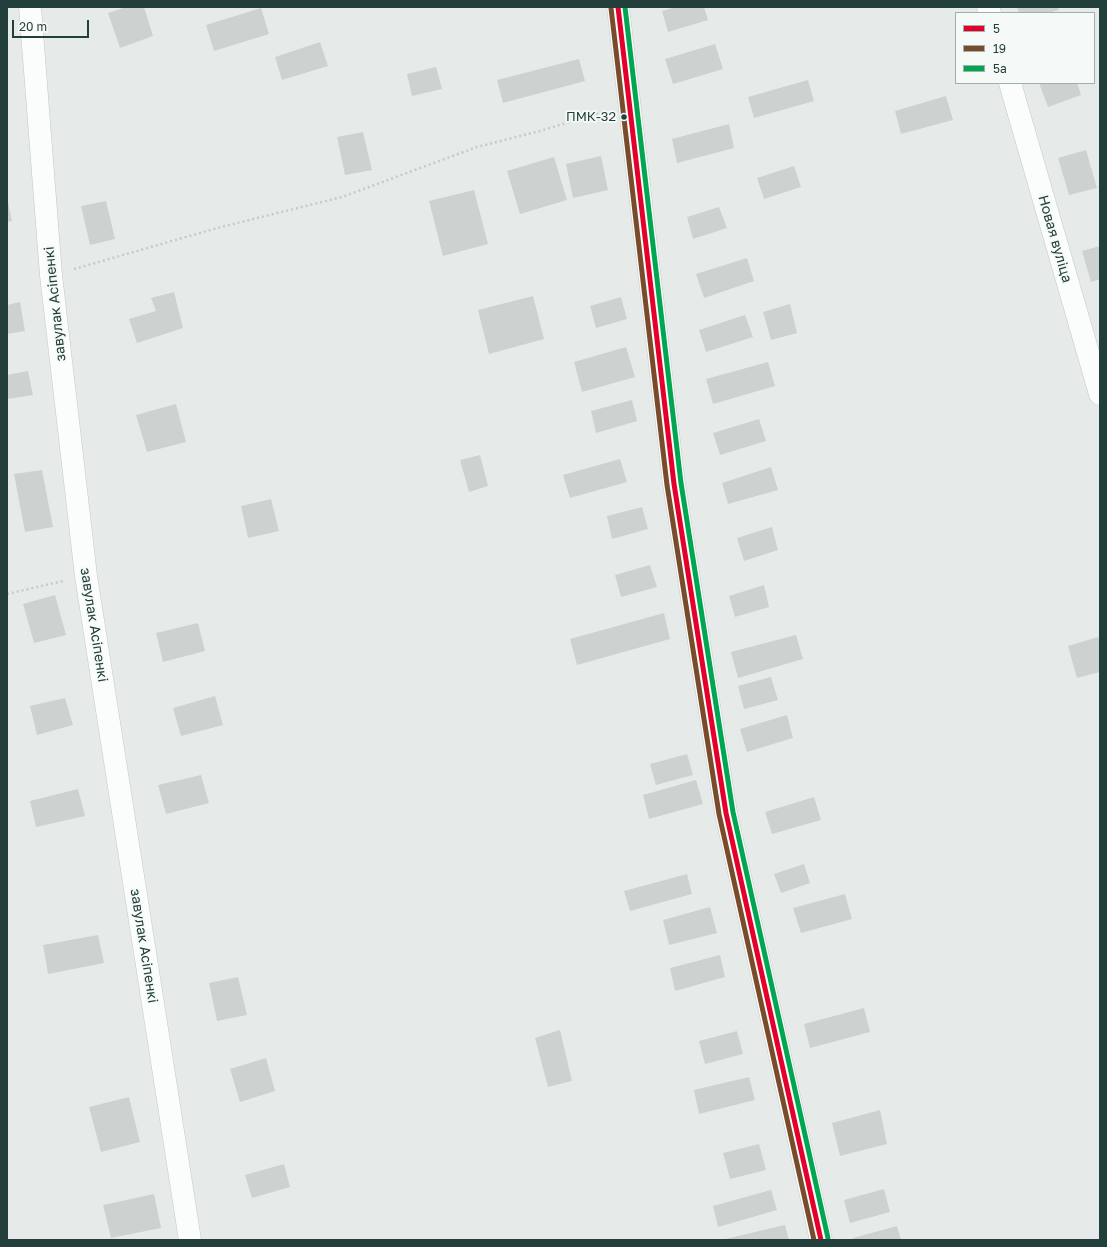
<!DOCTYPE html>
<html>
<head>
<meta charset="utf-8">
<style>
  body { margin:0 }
  #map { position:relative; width:1107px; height:1247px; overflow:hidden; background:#e6ebea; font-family:"Golos Text",sans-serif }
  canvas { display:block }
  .frame { position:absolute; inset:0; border:8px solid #233f3c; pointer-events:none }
  .legend { position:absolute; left:955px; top:12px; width:140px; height:72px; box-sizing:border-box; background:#f5faf8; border:1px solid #a1afad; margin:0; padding:5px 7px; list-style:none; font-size:12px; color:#233f3c }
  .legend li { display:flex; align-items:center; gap:8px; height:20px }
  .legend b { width:20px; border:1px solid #a1afad }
  .scale { position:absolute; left:12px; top:20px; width:77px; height:18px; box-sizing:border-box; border:2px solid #233f3c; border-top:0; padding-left:5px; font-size:12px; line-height:14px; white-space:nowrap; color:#233f3c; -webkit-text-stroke:3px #f5faf8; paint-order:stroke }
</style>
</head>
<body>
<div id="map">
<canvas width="1107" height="1247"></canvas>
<div class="frame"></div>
<ul class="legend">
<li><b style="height:5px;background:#e4002b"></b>5</li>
<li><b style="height:5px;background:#7a4b2a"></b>19</li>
<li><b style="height:5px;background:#00a651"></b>5а</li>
</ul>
<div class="scale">20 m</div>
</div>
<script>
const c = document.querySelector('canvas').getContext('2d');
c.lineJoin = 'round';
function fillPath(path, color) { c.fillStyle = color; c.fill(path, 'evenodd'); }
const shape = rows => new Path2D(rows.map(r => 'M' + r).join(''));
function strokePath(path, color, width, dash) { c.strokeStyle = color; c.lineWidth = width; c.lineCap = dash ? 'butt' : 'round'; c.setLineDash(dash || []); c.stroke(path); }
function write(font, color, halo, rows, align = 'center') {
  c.font = font + ' "Golos Text",sans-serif'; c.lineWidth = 3.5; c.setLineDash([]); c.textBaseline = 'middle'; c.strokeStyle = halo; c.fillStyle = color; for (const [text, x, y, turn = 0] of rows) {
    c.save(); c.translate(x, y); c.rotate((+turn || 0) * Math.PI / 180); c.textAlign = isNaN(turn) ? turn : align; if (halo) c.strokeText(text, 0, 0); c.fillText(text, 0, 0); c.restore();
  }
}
fillPath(shape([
  [126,7,144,7,153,36,120,48,108,13],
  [676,7,704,7,708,20,668,32,662,11],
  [1017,7,1058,7,1059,10,1048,13,1019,13],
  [261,8,269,34,214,51,206,25],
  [320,42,328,66,282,80,275,57],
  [715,44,723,69,673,84,665,59],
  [579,59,585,81,503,103,497,80],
  [436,67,442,89,412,96,407,74],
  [808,80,814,101,754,118,748,97],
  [1039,83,1077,83,1081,95,1048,107],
  [946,96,953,120,901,134,895,111],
  [729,124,734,148,677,163,672,139],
  [363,132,372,170,345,175,337,137],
  [1086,150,1097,188,1069,195,1058,158],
  [601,156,608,190,573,198,566,164],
  [554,157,567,200,520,214,507,171],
  [794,166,801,187,764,199,757,178],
  [474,190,488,244,443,256,429,201],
  [7,197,12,221,7,222],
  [106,201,115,239,90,245,81,206],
  [719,207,727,228,693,239,687,217],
  [1100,246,1100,279,1091,282,1082,251],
  [747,258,754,281,704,298,696,274],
  [174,292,183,328,137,343,129,319,156,311,151,298],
  [533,296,544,339,489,354,478,310],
  [621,297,627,319,596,328,590,306],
  [20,302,25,331,7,334,7,305],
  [790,304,797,333,771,340,763,312],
  [745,315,753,337,706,352,699,330],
  [626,347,635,377,582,392,574,362],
  [768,362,775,386,713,404,706,379],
  [28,371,33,395,7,399,7,375],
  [632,400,637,421,596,433,591,411],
  [176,404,186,442,147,452,136,415],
  [759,419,766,441,720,455,713,433],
  [480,455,488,486,469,492,460,460],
  [620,459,627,482,570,498,563,475],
  [771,467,778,490,728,504,722,483],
  [42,470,53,527,25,532,14,474],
  [271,499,279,531,248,538,241,506],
  [642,507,648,529,612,539,607,516],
  [772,527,778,550,744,561,737,538],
  [650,565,657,587,621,597,615,575],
  [764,585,769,607,735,617,729,596],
  [55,595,66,635,34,643,23,604],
  [664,613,670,639,577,665,570,639],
  [198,623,205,651,163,662,156,633],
  [796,635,803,659,738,678,731,652],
  [1098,637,1100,642,1100,672,1077,678,1068,646],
  [771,677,778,700,744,709,738,686],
  [215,696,223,725,181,736,173,708],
  [65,698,73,725,37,735,30,706],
  [787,715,793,738,747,752,740,729],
  [687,754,693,775,656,785,650,764],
  [201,775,209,803,166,814,158,785],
  [696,780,703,804,649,819,643,795],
  [78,789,85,816,36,827,30,801],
  [814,797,821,820,772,834,765,812],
  [804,864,810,883,781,893,774,874],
  [687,874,692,894,630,911,624,891],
  [845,894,852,919,801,933,793,908],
  [710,907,717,933,669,945,663,920],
  [98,935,104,963,48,974,43,945],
  [720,955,725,977,675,991,670,968],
  [238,977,247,1015,217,1021,209,983],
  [864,1008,870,1032,810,1048,804,1024],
  [560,1030,572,1081,548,1087,535,1038],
  [737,1031,743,1054,705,1064,699,1041],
  [266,1058,275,1091,240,1102,230,1069],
  [749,1077,755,1100,699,1114,694,1090],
  [129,1097,140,1142,101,1152,89,1107],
  [880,1110,887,1144,840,1156,832,1123],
  [759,1144,766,1170,730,1179,723,1153],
  [284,1164,290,1187,252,1198,245,1175],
  [884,1189,890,1212,850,1223,844,1200],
  [771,1190,777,1210,718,1227,713,1206],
  [154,1194,161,1228,111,1238,103,1205],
  [785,1225,789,1240,725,1240,725,1239],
  [897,1226,901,1240,853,1240,853,1238]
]), '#cdd2d1');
const street = shape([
  [30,7,51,275,86,576,190,1240],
  [618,7,674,484,726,813,821,1240],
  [988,7,990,13],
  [1010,83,1100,394]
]);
strokePath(street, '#c3c8c7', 23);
strokePath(shape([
  [74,269,221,227,342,197,477,147,540,131,605,111],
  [7,594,63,581]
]), '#c2cbca', 2.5, [2, 3]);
strokePath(street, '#fbfcfc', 22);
strokePath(shape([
  [618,7,674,484,726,813,821,1240]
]), '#e4002b', 5);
strokePath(shape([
  [611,8,667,485,719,814,814,1240]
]), '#7a4b2a', 5);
strokePath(shape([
  [625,7,681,483,733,812,828,1238]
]), '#00a651', 5);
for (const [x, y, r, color] of [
  [624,117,3.5,"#233f3c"]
]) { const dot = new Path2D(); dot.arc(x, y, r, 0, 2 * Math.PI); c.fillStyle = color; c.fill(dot); strokePath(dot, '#f5faf8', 1.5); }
write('13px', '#233f3c', '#f5faf8', [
  ["ПМК-32",616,117]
], 'right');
write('14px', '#233f3c', '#f5faf8', [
  ["Новая вуліца",1055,239,74],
  ["завулак Асіпенкі",55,304,-96],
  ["завулак Асіпенкі",94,625,81],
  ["завулак Асіпенкі",144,946,81]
]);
</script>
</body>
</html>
